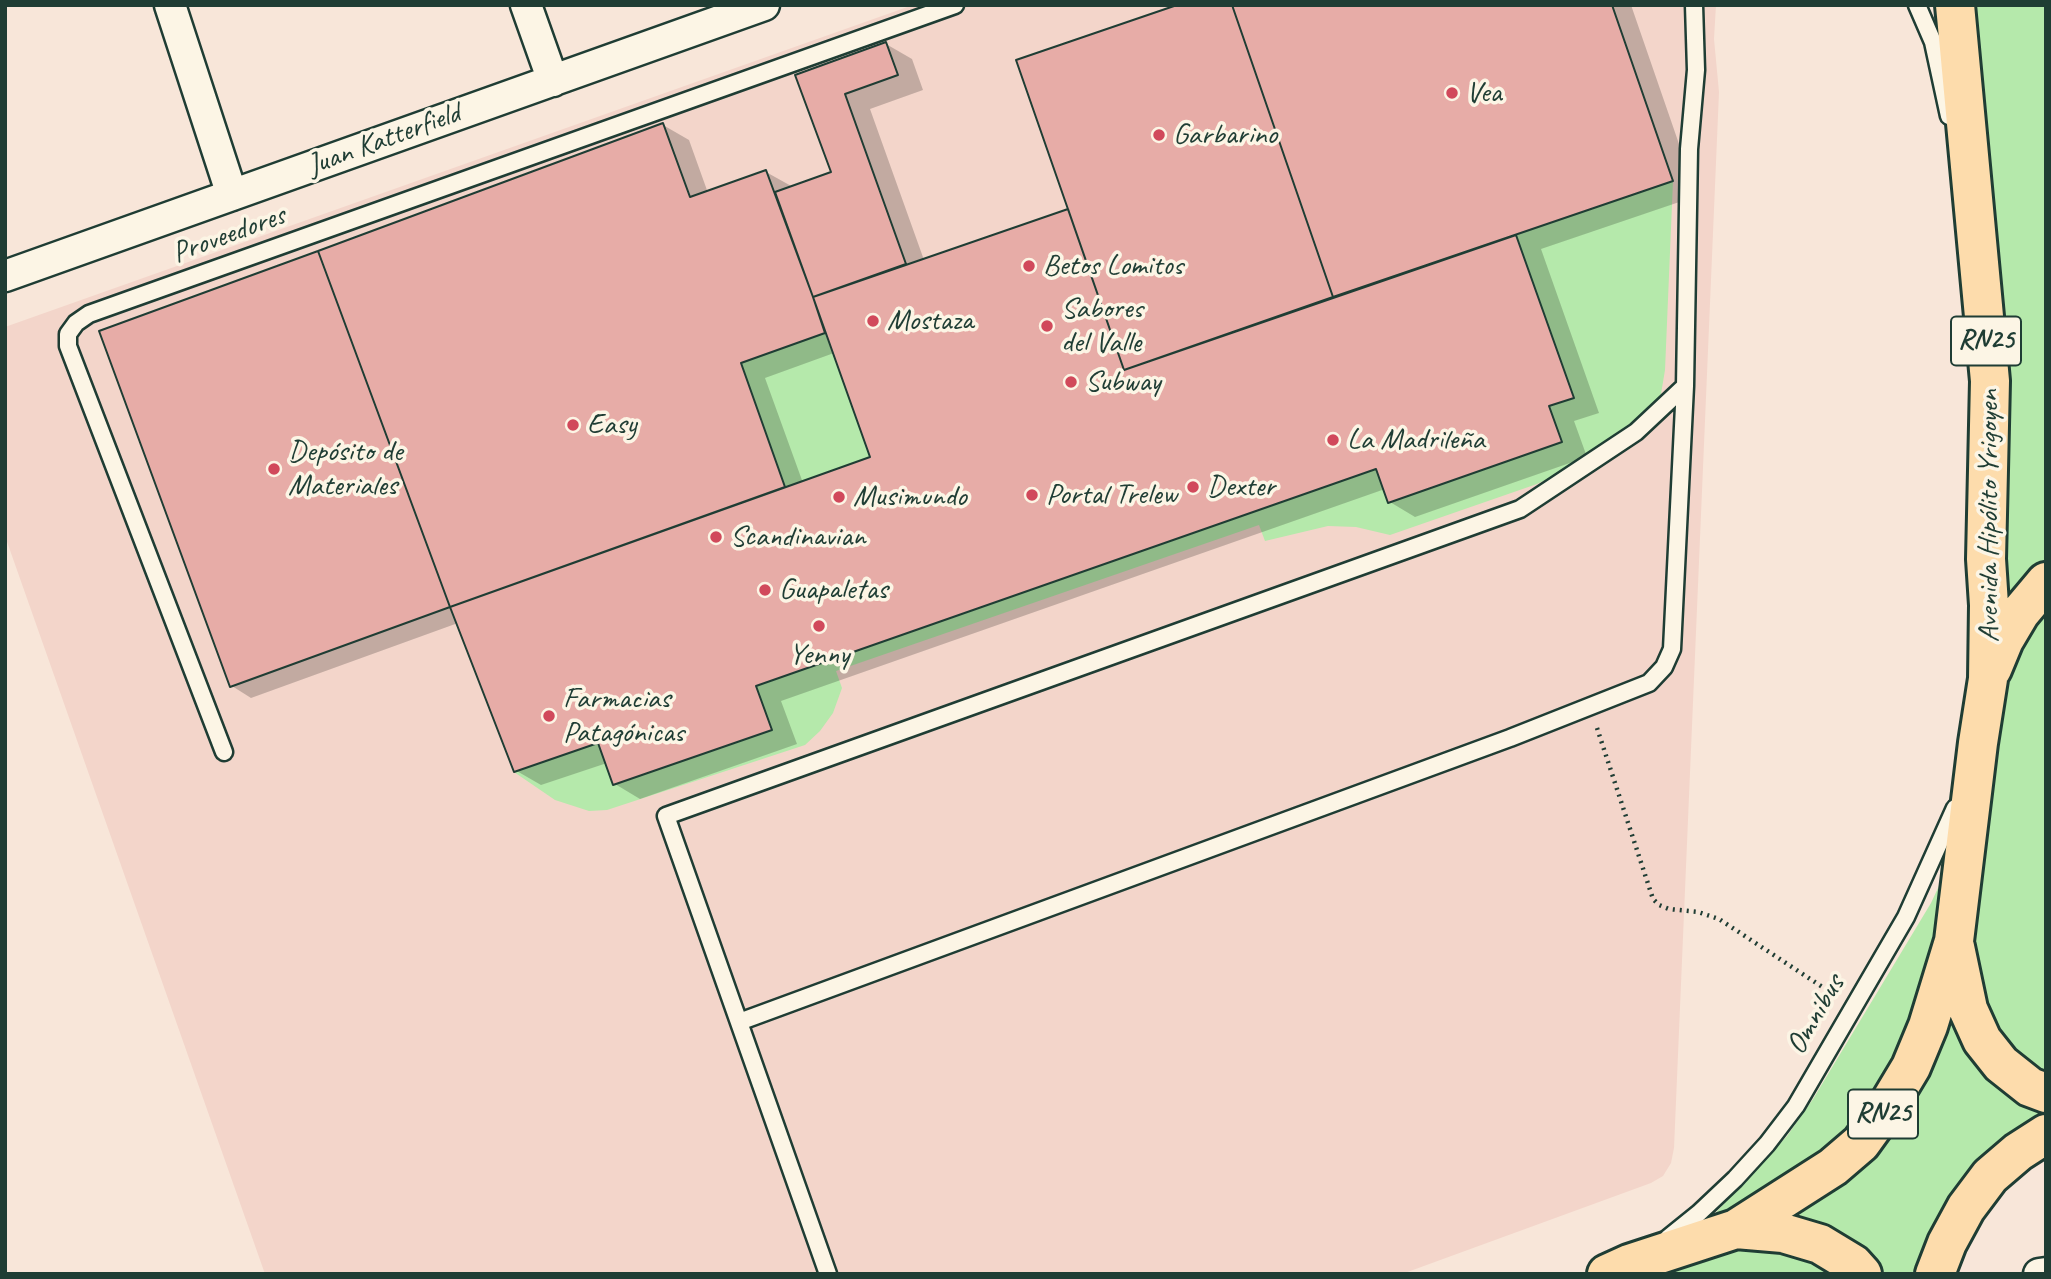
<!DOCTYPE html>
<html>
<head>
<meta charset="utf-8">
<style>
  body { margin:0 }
  #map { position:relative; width:2051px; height:1279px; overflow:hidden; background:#f8e6d9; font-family:Caveat,sans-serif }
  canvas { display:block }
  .frame { position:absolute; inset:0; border:7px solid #1f3d34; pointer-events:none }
</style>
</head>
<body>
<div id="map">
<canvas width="2051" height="1279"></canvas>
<div class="frame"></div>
</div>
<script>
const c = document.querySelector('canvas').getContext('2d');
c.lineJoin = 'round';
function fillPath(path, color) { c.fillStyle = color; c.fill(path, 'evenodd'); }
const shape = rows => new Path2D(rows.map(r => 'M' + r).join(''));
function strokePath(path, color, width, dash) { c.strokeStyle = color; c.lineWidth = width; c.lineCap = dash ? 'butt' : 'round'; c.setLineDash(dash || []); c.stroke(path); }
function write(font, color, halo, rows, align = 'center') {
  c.font = font + ' Caveat,sans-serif'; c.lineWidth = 7; c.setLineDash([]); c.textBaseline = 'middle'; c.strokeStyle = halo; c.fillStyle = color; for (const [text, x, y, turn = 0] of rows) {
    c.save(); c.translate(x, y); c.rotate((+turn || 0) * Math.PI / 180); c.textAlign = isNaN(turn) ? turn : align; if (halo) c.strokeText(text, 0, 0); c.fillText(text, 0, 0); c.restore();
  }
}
fillPath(shape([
  [913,5,1716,5,1714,39,1719,92,1674,1148,1671,1163,1663,1176,1651,1183,1402,1274,265,1274,5,536,5,327]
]), '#f3d5ca');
fillPath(shape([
  [1967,5,2046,5,2046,565,2006,618,2004,407],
  [1673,181,1665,370,1661,394,1646,417,1587,461,1537,484,1390,535,1356,527,1328,526,1265,541,1259,525,836,671,842,688,833,713,820,731,805,745,607,810,589,811,555,800,514,772,598,743,614,785,772,730,756,686,1376,469,1388,503,1561,442,1549,406,1574,398,1516,235],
  [825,333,870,457,785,487,741,363],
  [2046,593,2046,1079,2001,1050,1973,973,1997,694],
  [1946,871,1935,950,1903,1042,1879,1088,1854,1123,1818,1158,1774,1188,1708,1221,1787,1136,1813,1099,1931,903],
  [1953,995,2046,1105,2046,1122,1922,1274,1878,1274,1769,1216,1796,1203],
  [1787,1245,1850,1274,1639,1274,1715,1247]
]), '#b5e9ab');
fillPath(shape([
  [1181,5,1631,5,1697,196,1541,249,1599,413,1574,421,1587,457,1415,517,1390,502,1385,489,781,701,797,744,640,799,615,784,607,763,541,785,515,770,458,623,251,698,232,686,663,125,689,140,708,193,766,172,793,187,833,173,798,76,886,44,912,59,923,90,870,109,924,260,1070,210],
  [834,353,872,458,803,483,765,378]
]), '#0003');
const building = shape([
  [1177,5,1232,5,1333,297,1124,370,1016,60,1177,5],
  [1232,5,1612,5,1673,181,1333,297,1232,5],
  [886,42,898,75,845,94,906,264,813,297,775,192,831,172,795,75,886,42],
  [663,123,690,197,766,170,813,297,825,333,741,363,785,487,450,607,318,251,663,123],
  [1068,209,1124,370,1516,235,1574,398,1549,406,1562,442,1388,503,1376,469,756,686,772,730,613,785,598,743,514,772,450,607,870,457,813,297,1068,209],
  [318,251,450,607,230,687,99,331,318,251]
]);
fillPath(building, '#e7aca7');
strokePath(building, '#1f3d34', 2);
const lane = shape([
  [1917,5,1933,42,1949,116],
  [224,752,68,346,68,334,76,323,89,314,955,5],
  [739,1022,1510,738,1649,683,1664,667,1672,649,1685,386,1689,149,1696,70,1694,5],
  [1668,1238,1699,1213,1735,1179,1767,1144,1796,1106,1906,917,1955,808],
  [828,1274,666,816,1520,509,1636,432,1685,386]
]);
const street = shape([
  [170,5,232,195],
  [526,5,553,81],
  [5,276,764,5],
  [2039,1274,2046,1273]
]);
const primary = shape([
  [1992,669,2004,640,2020,613,2046,582],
  [1955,947,1968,1009,1982,1040,2001,1064,2030,1087,2046,1093],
  [1736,1229,1783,1233,1820,1244,1853,1264,1862,1274],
  [1607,1274,1629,1264,1736,1229,1833,1167,1861,1143,1887,1107,1911,1067,1928,1026,1954,941,1978,743,1988,679,1989,605,1986,559,1990,381,1955,5],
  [1935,1274,1947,1243,1966,1208,1990,1176,2018,1152,2046,1134]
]);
strokePath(lane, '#1f3d34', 21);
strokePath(street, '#1f3d34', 35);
strokePath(primary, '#1f3d34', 44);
strokePath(shape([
  [1597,728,1653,899,1659,905,1669,909,1698,912,1719,919,1833,994]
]), '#1f3d34', 4.5, [2, 5]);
strokePath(lane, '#fcf5e5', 16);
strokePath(street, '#fcf5e5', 30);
strokePath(primary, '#fddcac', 38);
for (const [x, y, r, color] of [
  [1452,93,7,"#d1495b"],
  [1159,135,7,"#d1495b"],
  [1029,266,7,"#d1495b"],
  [873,321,7,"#d1495b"],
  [1047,326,7,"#d1495b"],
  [1071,382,7,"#d1495b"],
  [573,425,7,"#d1495b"],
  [1333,440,7,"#d1495b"],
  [274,469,7,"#d1495b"],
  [1193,487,7,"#d1495b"],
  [1032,495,7,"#d1495b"],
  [839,497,7,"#d1495b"],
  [716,537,7,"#d1495b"],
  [765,590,7,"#d1495b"],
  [819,626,7,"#d1495b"],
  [549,716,7,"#d1495b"]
]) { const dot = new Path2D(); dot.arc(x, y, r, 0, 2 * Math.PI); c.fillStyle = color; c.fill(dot); strokePath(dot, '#fcf5e5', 2.5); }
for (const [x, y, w] of [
  [1986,341,70],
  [1883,1114,70]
]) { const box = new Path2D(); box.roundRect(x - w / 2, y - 24.5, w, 49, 5); c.fillStyle = '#fcf5e5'; c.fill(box); strokePath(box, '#1f3d34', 2); }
write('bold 28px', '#1f3d34', null, [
  ["RN25",1986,341],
  ["RN25",1883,1114]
]);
write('30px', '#1f3d34', '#fcf5e5', [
  ["Vea",1466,93],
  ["Garbarino",1173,135],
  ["Betos Lomitos",1043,266],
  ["Sabores",1061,309],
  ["del Valle",1061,343],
  ["Mostaza",887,321],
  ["Subway",1085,382],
  ["Easy",587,425],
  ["La Madrileña",1347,440],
  ["Depósito de",288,452],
  ["Materiales",288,486],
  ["Dexter",1207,487],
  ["Portal Trelew",1046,495],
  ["Musimundo",853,497],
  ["Scandinavian",730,537],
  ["Guapaletas",779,590],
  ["Yenny",819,655,"center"],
  ["Farmacias",563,699],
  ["Patagónicas",563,733]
], 'left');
write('30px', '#1f3d34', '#fcf5e5', [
  ["Juan Katterfield",384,140,-20],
  ["Proveedores",229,235,-20],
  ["Avenida Hipólito Yrigoyen",1989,516,-90],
  ["Omnibus",1816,1015,-60]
]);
</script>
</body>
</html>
